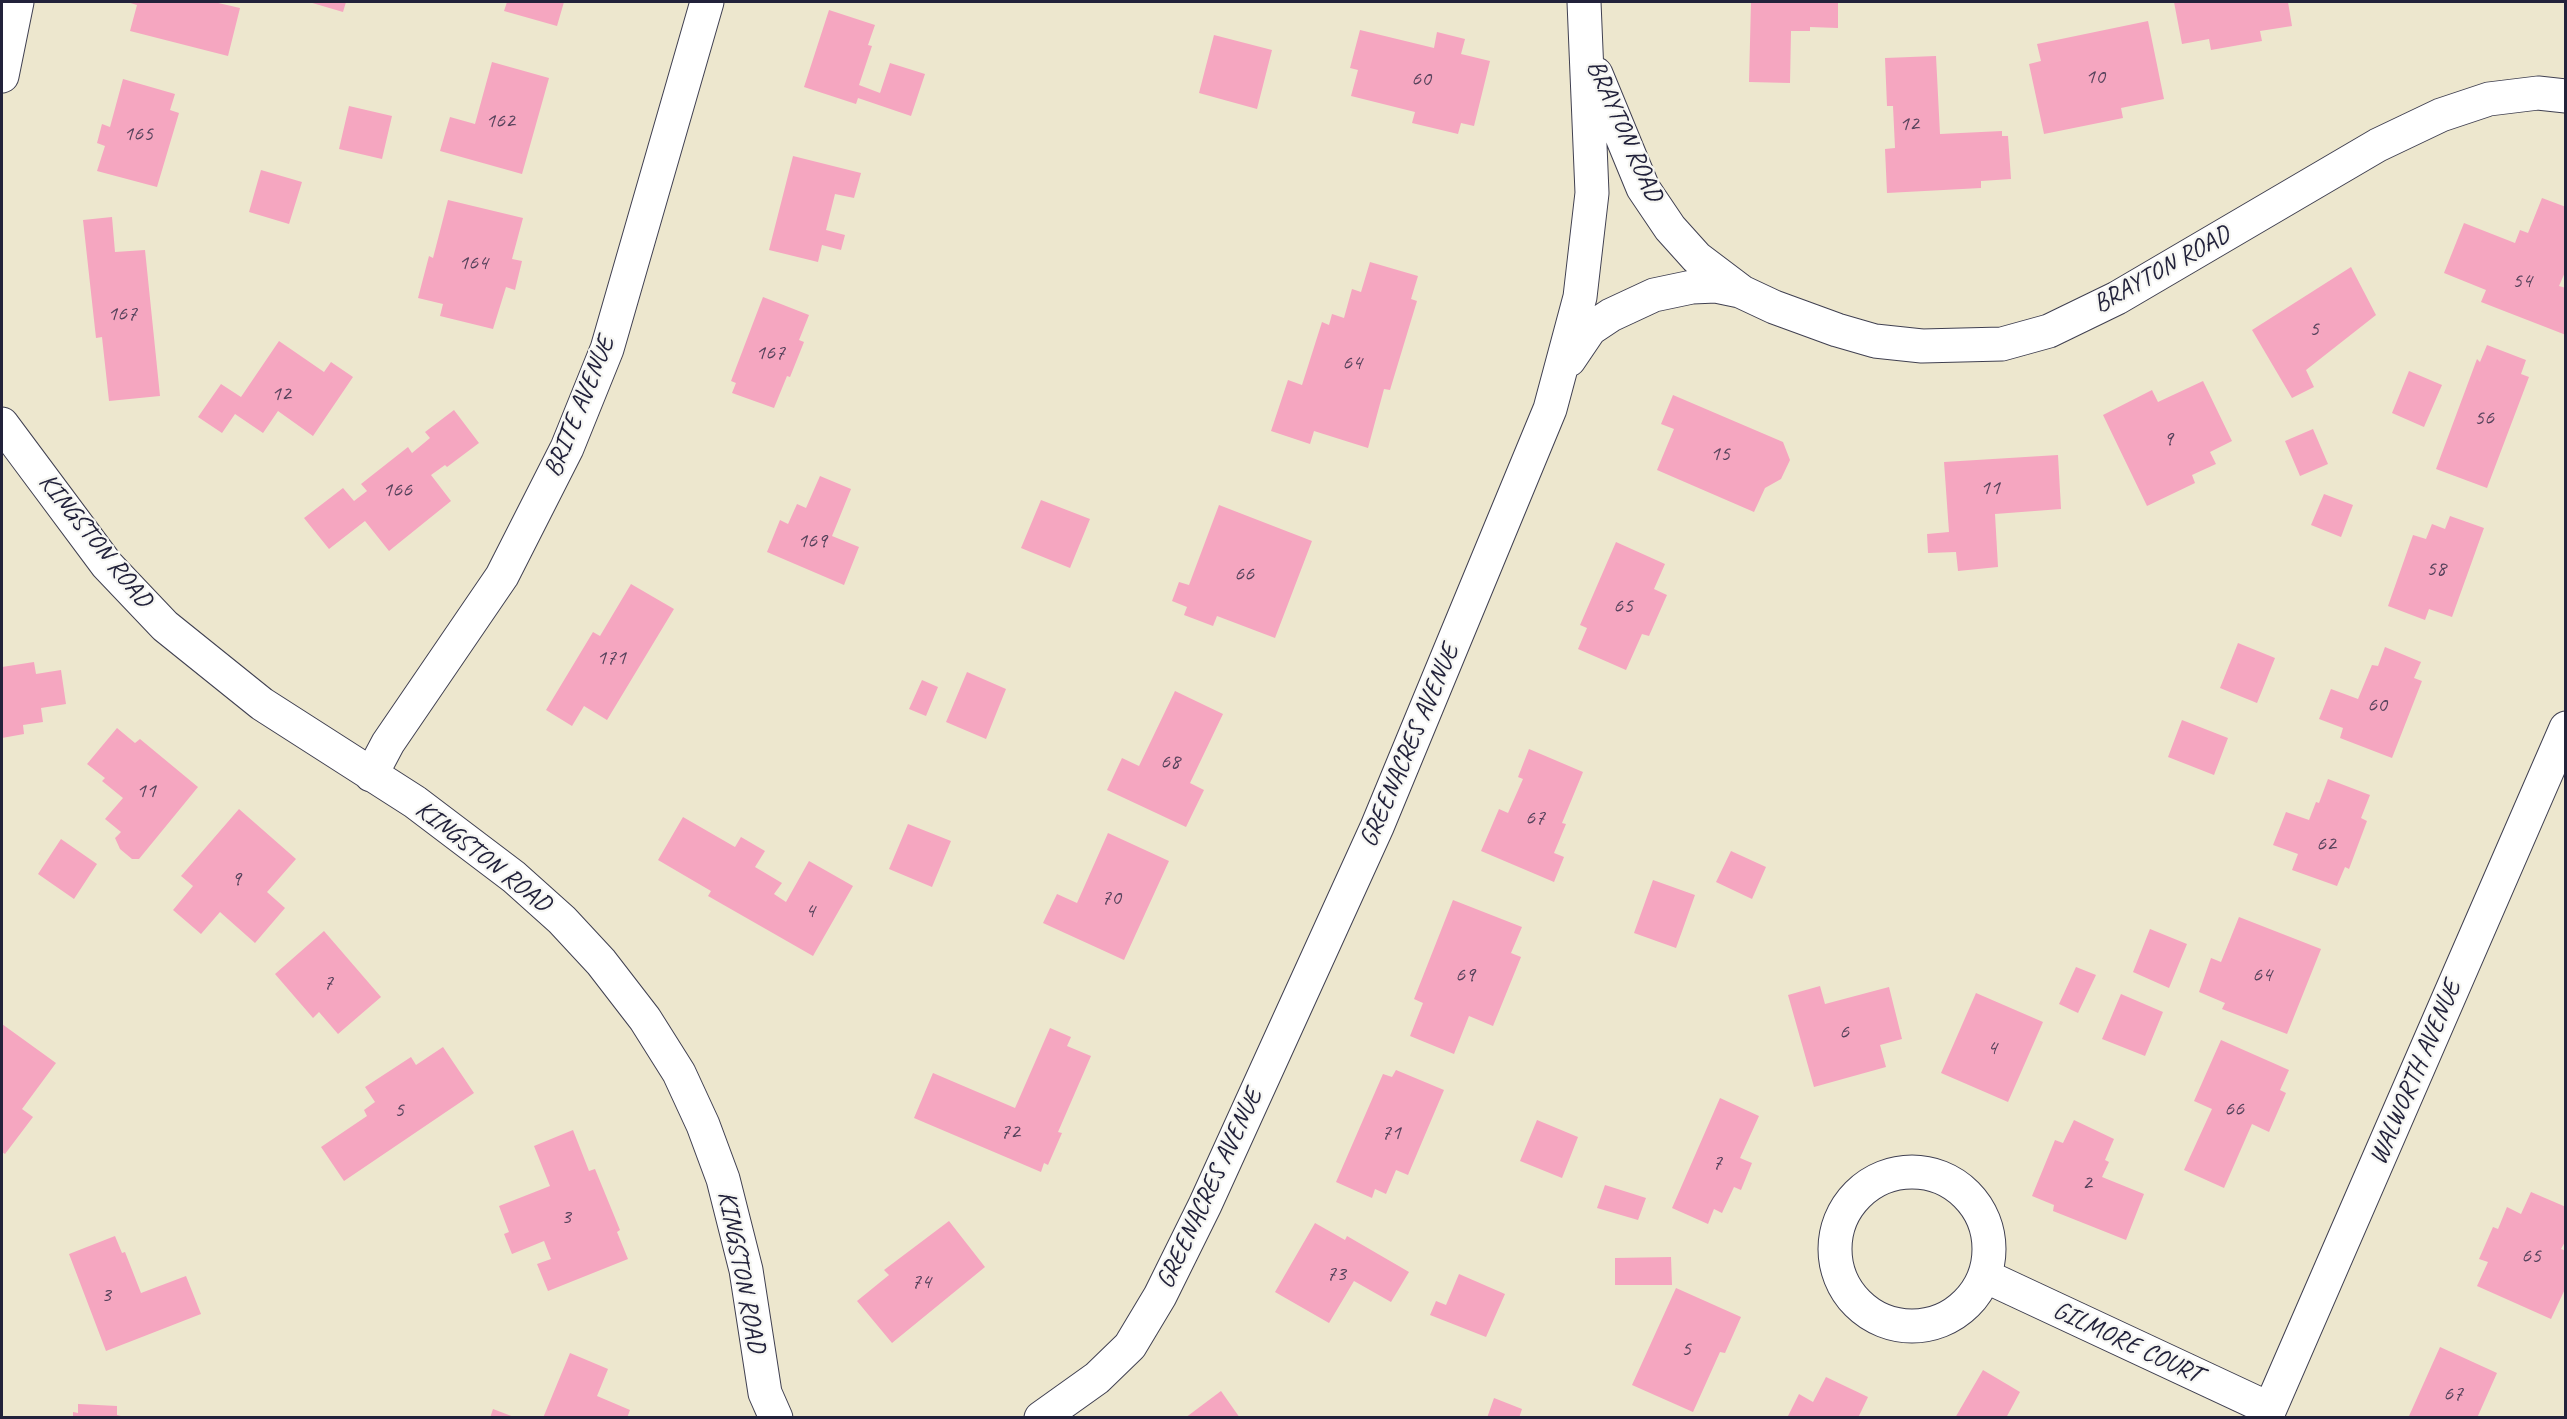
<!DOCTYPE html>
<html>
<head>
<meta charset="utf-8">
<style>
  body { margin:0 }
  #map { position:relative; width:2567px; height:1419px; overflow:hidden; background:#ede7ce; font-family:Caveat,sans-serif }
  canvas { display:block }
  .frame { position:absolute; inset:0; border:3px solid #22223b; pointer-events:none }
</style>
</head>
<body>
<div id="map">
<canvas width="2567" height="1419"></canvas>
<div class="frame"></div>
</div>
<script>
const c = document.querySelector('canvas').getContext('2d');
c.lineJoin = 'round';
function fillPath(path, color) { c.fillStyle = color; c.fill(path, 'evenodd'); }
const shape = rows => new Path2D(rows.map(r => 'M' + r).join(''));
function strokePath(path, color, width, dash) { c.strokeStyle = color; c.lineWidth = width; c.lineCap = dash ? 'butt' : 'round'; c.setLineDash(dash || []); c.stroke(path); }
function write(font, color, halo, rows, align = 'center') {
  c.font = font + ' Caveat,sans-serif'; c.lineWidth = 4.5; c.setLineDash([]); c.textBaseline = 'middle'; c.strokeStyle = halo; c.fillStyle = color; for (const [text, x, y, turn = 0] of rows) {
    c.save(); c.translate(x, y); c.rotate((+turn || 0) * Math.PI / 180); c.textAlign = isNaN(turn) ? turn : align; if (halo) c.strokeText(text, 0, 0); c.fillText(text, 0, 0); c.restore();
  }
}
fillPath(shape([
  [127,2,214,2,240,8,228,56,130,31,137,5],
  [309,2,346,2,343,12],
  [507,2,564,2,557,26,504,11],
  [1751,2,1838,2,1838,28,1810,27,1810,31,1791,31,1790,83,1749,82],
  [2174,2,2288,2,2292,26,2260,31,2262,41,2211,50,2209,39,2182,44],
  [829,10,875,25,868,45,872,46,859,85,880,93,890,63,925,74,911,116,858,98,856,104,804,87],
  [2148,21,2164,99,2121,108,2123,118,2044,134,2029,64,2041,61,2037,44],
  [1360,30,1434,48,1437,32,1465,39,1461,54,1490,61,1474,126,1461,123,1458,134,1412,123,1415,112,1351,96,1358,70,1350,68],
  [1214,35,1272,50,1257,109,1199,93],
  [1936,56,1940,134,2002,131,2002,136,2008,136,2011,179,1981,181,1981,188,1887,193,1885,149,1895,148,1893,106,1887,106,1885,58],
  [492,62,549,78,522,174,440,151,450,117,475,124],
  [123,79,175,94,170,110,179,113,157,187,97,171,105,146,97,143,102,124,110,127],
  [349,106,392,116,382,159,339,149],
  [793,156,861,173,854,198,835,194,826,230,845,235,841,250,822,245,818,262,769,250],
  [261,170,302,182,289,224,249,212],
  [2542,198,2566,207,2566,270,2559,286,2566,288,2566,335,2481,302,2486,290,2444,273,2464,223,2515,243,2520,230,2528,233],
  [448,200,523,218,512,259,522,261,515,290,506,287,493,329,440,316,443,304,418,298,429,256,433,258],
  [112,217,115,252,145,250,160,396,109,401,102,337,96,338,83,220],
  [1370,262,1418,276,1411,299,1417,301,1390,390,1384,389,1368,448,1314,431,1310,444,1271,431,1288,380,1302,385,1322,322,1329,325,1332,314,1344,318,1352,289,1361,292],
  [2351,267,2376,315,2306,370,2314,387,2292,398,2252,330],
  [763,297,809,315,799,340,804,342,790,377,787,376,774,408,732,393,736,383,731,381],
  [279,341,324,372,331,362,353,377,313,436,278,411,263,433,235,414,222,433,198,417,221,384,241,397],
  [2487,345,2526,360,2521,374,2529,377,2487,488,2436,469,2477,359,2480,362],
  [2409,371,2442,385,2424,427,2392,413],
  [2203,381,2232,441,2210,452,2216,464,2192,475,2195,483,2147,506,2103,415,2152,390,2158,402],
  [1673,395,1783,442,1790,460,1781,479,1765,488,1754,512,1657,470,1674,429,1661,424],
  [454,410,479,443,447,467,445,465,431,475,451,501,389,551,365,521,329,549,304,518,343,488,354,501,367,491,361,484,408,447,412,453,430,438,425,432],
  [2313,429,2328,464,2300,476,2285,441],
  [2058,455,2061,509,1995,514,1998,567,1958,571,1956,552,1928,553,1927,534,1949,532,1944,462],
  [820,476,851,489,832,536,859,547,844,585,767,552,780,520,788,524,797,504,806,508],
  [2324,494,2353,505,2341,537,2311,525],
  [1041,500,1090,519,1070,568,1021,548],
  [1219,505,1312,541,1275,638,1217,616,1213,626,1184,615,1187,607,1172,601,1179,582,1189,585],
  [2450,516,2484,528,2452,617,2429,609,2425,620,2388,606,2413,535,2426,539,2432,524,2445,529],
  [1616,542,1665,564,1654,589,1667,595,1649,636,1642,634,1626,670,1578,649,1587,628,1580,625],
  [631,584,674,609,607,720,584,706,572,726,546,710,593,632,600,636],
  [2238,643,2275,658,2257,703,2220,688],
  [2385,647,2421,662,2414,678,2422,681,2392,758,2340,738,2343,728,2319,719,2331,689,2358,699,2372,665,2378,666],
  [34,662,36,674,61,670,66,704,41,708,43,722,23,725,24,734,2,738,2,667],
  [967,672,1006,689,986,739,946,722],
  [922,680,938,687,926,716,909,709],
  [1175,691,1223,714,1190,783,1204,790,1186,827,1107,790,1122,758,1139,766],
  [2182,720,2228,738,2214,775,2168,757],
  [117,728,135,743,140,739,198,787,139,859,132,859,120,849,115,838,121,832,105,819,123,798,102,781,105,778,87,764],
  [1529,749,1583,772,1562,823,1566,824,1554,853,1564,857,1554,882,1481,851,1499,809,1508,813,1523,779,1518,777],
  [2328,779,2370,795,2361,818,2367,821,2349,869,2345,867,2337,886,2292,870,2298,854,2273,845,2286,812,2309,820,2316,802,2319,803],
  [239,809,296,859,267,892,285,908,255,943,220,912,201,934,173,910,193,886,181,876],
  [683,817,735,847,741,837,765,851,755,867,782,883,774,894,786,902,809,861,853,886,813,956,708,896,711,891,658,860],
  [908,824,951,841,932,887,889,869],
  [1108,833,1169,861,1124,960,1043,923,1057,894,1077,903],
  [61,839,97,864,74,899,38,874],
  [1731,851,1766,867,1752,899,1716,882],
  [1653,880,1695,895,1676,948,1634,933],
  [1453,900,1522,927,1511,953,1521,957,1493,1026,1469,1016,1454,1054,1410,1036,1423,1003,1414,999],
  [2239,917,2321,949,2287,1034,2222,1009,2225,1003,2199,992,2211,958,2221,962],
  [2150,929,2187,944,2169,988,2133,972],
  [324,931,381,997,338,1034,319,1012,313,1018,275,974],
  [2076,967,2096,975,2078,1013,2059,1004],
  [1820,986,1825,1004,1889,987,1902,1039,1880,1045,1886,1067,1814,1087,1788,995],
  [1976,993,2043,1022,2008,1102,1941,1073],
  [2121,994,2163,1012,2145,1056,2102,1039],
  [2,1024,56,1063,22,1109,33,1117,5,1154,2,1152],
  [1050,1028,1071,1037,1067,1046,1091,1056,1058,1132,1062,1133,1048,1165,1044,1163,1041,1172,914,1118,933,1073,1015,1108],
  [2221,1040,2289,1070,2280,1090,2286,1093,2269,1132,2252,1124,2224,1188,2184,1170,2212,1109,2194,1101],
  [443,1047,474,1093,344,1181,321,1147,367,1116,364,1110,375,1102,365,1087,411,1057,416,1065],
  [1396,1070,1444,1090,1408,1175,1396,1170,1386,1194,1375,1189,1372,1198,1336,1182,1383,1074,1392,1077],
  [1720,1098,1759,1116,1740,1158,1752,1163,1741,1190,1734,1187,1722,1213,1714,1209,1708,1224,1672,1208],
  [1537,1120,1578,1137,1562,1178,1520,1161],
  [2074,1120,2114,1139,2105,1160,2109,1162,2102,1177,2144,1194,2126,1240,2053,1211,2054,1205,2032,1196,2055,1140,2063,1143],
  [573,1130,589,1171,595,1169,620,1230,617,1232,628,1259,548,1291,537,1264,551,1259,544,1241,512,1254,504,1234,509,1232,499,1206,550,1186,534,1146],
  [1605,1185,1646,1198,1638,1220,1597,1208],
  [2531,1192,2566,1207,2566,1240,2561,1249,2566,1251,2566,1287,2551,1319,2477,1286,2488,1262,2479,1259,2493,1227,2498,1229,2507,1207,2521,1214],
  [949,1221,985,1267,892,1343,857,1301,889,1275,884,1270],
  [1315,1223,1345,1240,1347,1236,1409,1272,1391,1302,1354,1281,1329,1323,1275,1292],
  [115,1236,122,1253,125,1252,141,1293,186,1276,201,1314,106,1351,69,1254],
  [1671,1257,1672,1285,1615,1285,1615,1258],
  [1459,1274,1505,1294,1486,1337,1430,1315,1436,1301,1446,1305],
  [1676,1288,1741,1317,1725,1353,1720,1352,1693,1412,1632,1385],
  [2440,1347,2497,1373,2477,1418,2409,1416],
  [570,1353,608,1369,597,1396,630,1410,627,1418,543,1418],
  [1983,1370,2020,1392,2006,1418,1955,1418],
  [1826,1377,1868,1397,1858,1418,1787,1418,1799,1394,1813,1402],
  [1221,1391,1240,1418,1185,1418],
  [1494,1398,1522,1409,1519,1418,1487,1418],
  [78,1404,117,1406,117,1415,129,1418,73,1418,73,1412,78,1413],
  [493,1409,514,1417,514,1418,490,1418]
]), '#f5a6c0');
const minor = shape([
  [1596,74,1643,188,1670,228,1697,258,1742,292,1774,307,1837,330,1875,341,1922,346,2002,344,2049,331,2117,298,2378,145,2441,115,2489,99,2538,93,2566,96],
  [2,76,17,2],
  [1569,360,1590,329,1611,315,1654,295,1692,287,1716,286,1740,291],
  [2,424,107,565,165,626,262,704,415,802,514,877,562,920,601,962,645,1019,679,1073,703,1125,723,1179,746,1270,765,1393,776,1418],
  [371,775,388,743,502,576,567,448,607,349,707,2],
  '1835 1249a77 77 0 1 1 154 0a77 77 0 1 1-154 0Z',
  [1985,1276,2270,1409],
  [1041,1418,1097,1378,1130,1346,1160,1296,1205,1205,1377,827,1550,409,1580,297,1592,193,1584,2],
  [2266,1418,2566,728]
]);
strokePath(minor, '#404051', 35);
strokePath(minor, '#fff', 33);
write('22px', '#57435c', null, [
  ["10",2095,77],
  ["60",1421,79],
  ["162",500,121],
  ["12",1909,124],
  ["165",138,134],
  ["164",473,263],
  ["54",2522,281],
  ["167",122,314],
  ["5",2314,329],
  ["167",770,353],
  ["64",1352,363],
  ["12",281,394],
  ["56",2484,418],
  ["9",2168,439],
  ["15",1720,454],
  ["11",1990,488],
  ["166",397,490],
  ["169",812,541],
  ["58",2436,569],
  ["66",1244,574],
  ["65",1623,606],
  ["171",611,658],
  ["60",2377,705],
  ["68",1170,762],
  ["11",146,791],
  ["67",1535,818],
  ["62",2326,844],
  ["9",236,879],
  ["70",1111,898],
  ["4",810,911],
  ["69",1465,975],
  ["64",2262,975],
  ["7",328,983],
  ["6",1844,1032],
  ["4",1992,1048],
  ["66",2234,1109],
  ["5",399,1110],
  ["72",1010,1132],
  ["71",1391,1133],
  ["7",1717,1163],
  ["2",2087,1183],
  ["3",566,1217],
  ["65",2531,1256],
  ["73",1336,1274],
  ["74",921,1282],
  ["3",106,1295],
  ["5",1686,1349],
  ["67",2453,1394]
]);
write('26px', '#22223b', '#f6f6f2', [
  ["BRAYTON ROAD",1624,131,66],
  ["BRAYTON ROAD",2162,270,-29],
  ["BRITE AVENUE",580,407,-68],
  ["KINGSTON ROAD",95,541,51],
  ["GREENACRES AVENUE",1410,746,-67],
  ["KINGSTON ROAD",483,857,38],
  ["WALWORTH AVENUE",2416,1073,-67],
  ["GREENACRES AVENUE",1210,1189,-65],
  ["KINGSTON ROAD",741,1272,79],
  ["GILMORE COURT",2127,1343,25]
]);
</script>
</body>
</html>
